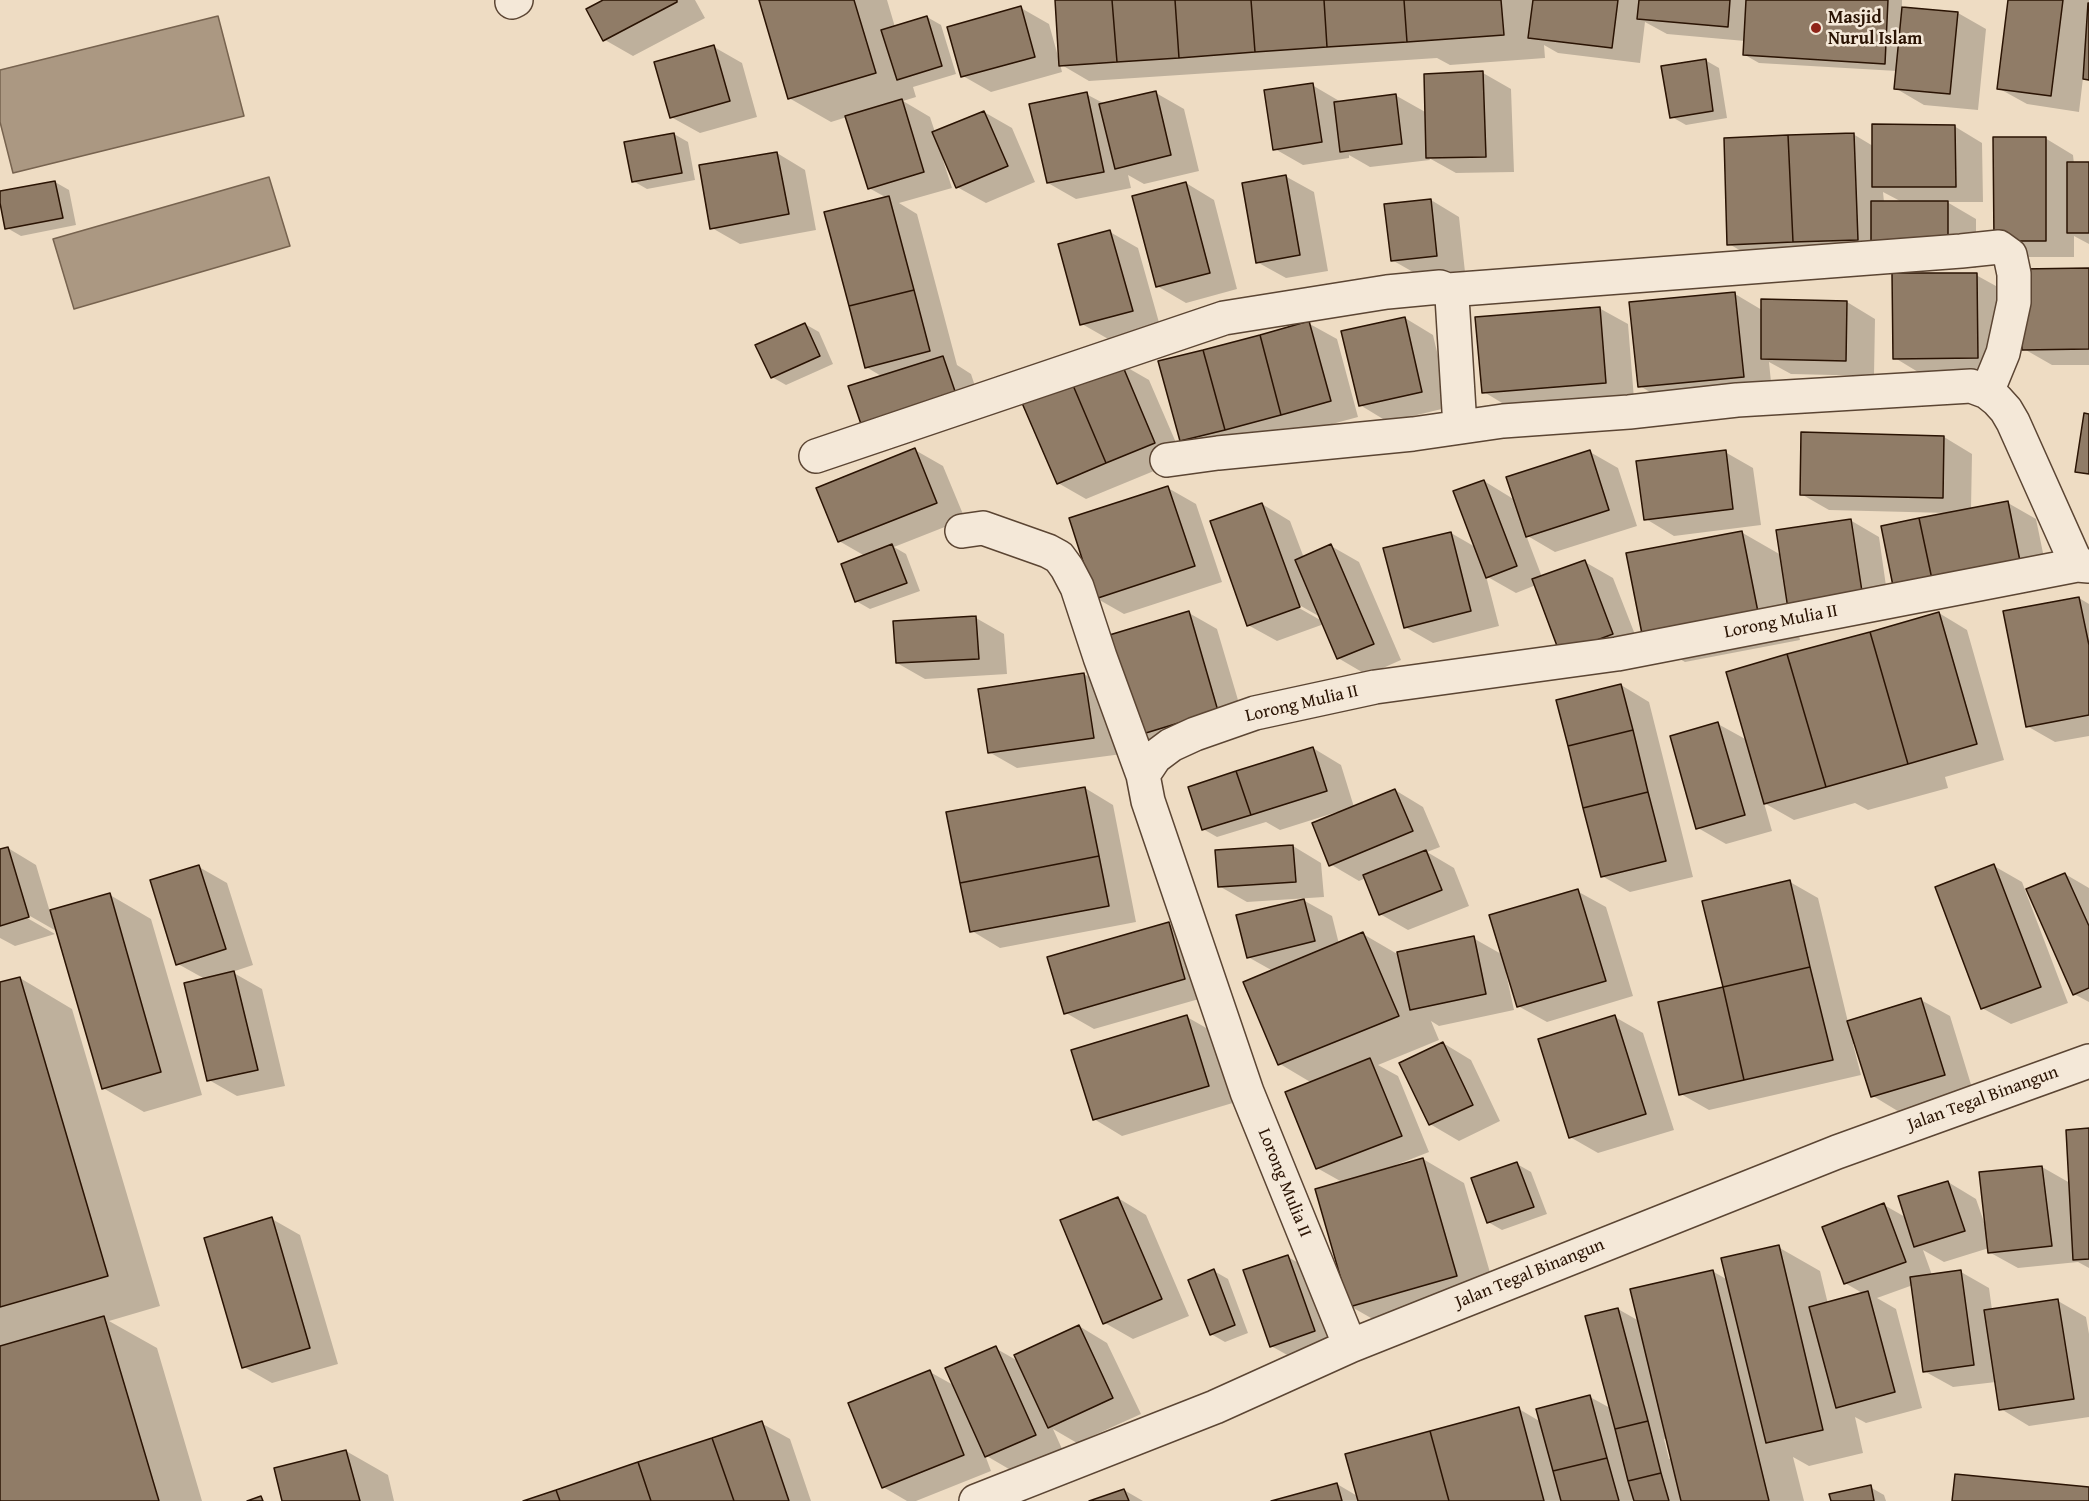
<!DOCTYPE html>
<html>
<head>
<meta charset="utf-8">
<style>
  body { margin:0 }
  canvas { display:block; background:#eedcc3 }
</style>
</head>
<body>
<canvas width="2089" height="1501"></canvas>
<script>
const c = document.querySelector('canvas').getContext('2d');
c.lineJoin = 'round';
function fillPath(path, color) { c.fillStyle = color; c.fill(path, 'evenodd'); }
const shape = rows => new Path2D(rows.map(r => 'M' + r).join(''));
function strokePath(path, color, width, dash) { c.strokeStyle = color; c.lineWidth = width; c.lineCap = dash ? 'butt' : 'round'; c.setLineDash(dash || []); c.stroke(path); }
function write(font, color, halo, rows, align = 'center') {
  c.font = font + ' "Gentium Book Plus",serif'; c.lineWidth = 5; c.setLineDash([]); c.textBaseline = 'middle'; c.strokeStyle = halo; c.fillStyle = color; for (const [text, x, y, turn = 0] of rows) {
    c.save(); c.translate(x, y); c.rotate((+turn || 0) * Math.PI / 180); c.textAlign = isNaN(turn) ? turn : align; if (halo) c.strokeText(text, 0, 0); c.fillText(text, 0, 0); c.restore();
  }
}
const water = shape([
  [218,16,244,116,13,173,0,122,0,70,218,16],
  [269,177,290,246,74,309,53,239,269,177]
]);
fillPath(water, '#ab9882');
strokePath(water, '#77634f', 1.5);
fillPath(shape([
  [606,0,695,0,705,18,633,56,605,40],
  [760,0,887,0,895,27,927,17,941,25,956,74,913,87,916,97,903,101,930,117,935,132,984,112,1012,128,1035,182,986,203,957,187,945,159,943,160,952,188,899,203,917,214,957,365,971,374,985,416,883,377,866,367,887,198,869,188,847,117,831,122,789,98],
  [1056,0,1902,0,1902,8,1958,13,1986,29,1978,110,1924,105,1895,88,1897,71,1759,63,1745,55,1745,41,1667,34,1645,22,1640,63,1558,53,1544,45,1545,58,1450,65,1437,58,1089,81,1060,64,1062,72,991,92,963,76,1021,8,1049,24,1059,60],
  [2010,0,2089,0,2089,81,2083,78,2079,112,2027,104,1998,88],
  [714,47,742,63,757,117,700,133,671,117],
  [1705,60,1719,68,1727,118,1686,125,1672,117],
  [1483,73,1511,89,1514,172,1456,173,1429,158,1430,160,1370,167,1349,155,1349,158,1303,165,1275,149,1312,85,1341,102,1395,95,1427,113],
  [1156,93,1184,109,1199,171,1144,184,1128,175,1131,188,1076,199,1048,183,1086,94,1105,104],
  [1954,126,1982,143,1983,202,1947,202,1976,219,1976,268,1901,268,1757,260,1729,244,1853,134,1873,146],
  [1883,192,1902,202,1884,202],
  [674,134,688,142,695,180,647,189,633,181],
  [2045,138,2073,155,2074,164,2089,164,2089,244,2074,236,2074,257,2024,257,1995,241],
  [777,153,805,170,816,230,740,244,712,228],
  [1285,176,1314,192,1328,271,1286,278,1257,262],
  [55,182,69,190,76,225,21,236,7,228,0,193],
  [1186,183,1214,200,1237,289,1186,303,1157,286],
  [1431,200,1459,217,1465,272,1420,276,1392,260],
  [1110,232,1138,248,1160,326,1110,340,1082,324],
  [2089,269,2089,365,2052,365,2024,349],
  [1976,275,2005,291,2006,374,1923,375,1895,358],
  [1735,294,1762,310,1847,302,1875,319,1874,376,1791,374,1769,362,1772,392,1668,403,1640,386],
  [1599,308,1628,324,1634,399,1512,409,1484,392],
  [1405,318,1433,335,1450,407,1388,422,1360,405],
  [1308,323,1337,339,1358,417,1210,457,1182,440],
  [805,324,819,332,833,364,786,385,772,377],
  [1121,364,1149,380,1183,459,1086,499,1058,483],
  [1802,434,1944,437,1972,454,1971,510,2008,503,2036,519,2049,582,1948,513,1829,510,1801,494],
  [915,450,943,466,965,519,894,547,906,554,920,591,870,609,856,601,865,556,839,541],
  [1590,452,1618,468,1637,526,1555,552,1526,535,1542,577,1585,562,1613,578,1641,650,1590,669,1536,585,1516,593,1486,576,1499,626,1433,643,1405,627,1451,533,1477,548,1484,481,1515,500],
  [1725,452,1753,468,1761,525,1674,536,1646,519],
  [1168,488,1196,504,1222,582,1124,614,1096,598],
  [1262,504,1290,521,1304,558,1331,546,1359,562,1401,660,1367,675,1338,658,1324,624,1277,641,1248,625],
  [1294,602,1322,618,1322,621,1292,604],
  [1850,520,1879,537,1890,614,1794,611,1800,640,1685,662,1644,638,1741,532,1781,555],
  [2079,598,2089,604,2089,736,2055,742,2027,726],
  [1189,613,1217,629,1246,727,1166,751,1138,735],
  [1939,613,1967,630,2004,760,1945,777,1948,788,1868,810,1855,803,1794,820,1764,803,1772,831,1726,844,1698,828,1718,724,1747,740],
  [976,618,1004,634,1007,674,925,679,897,663],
  [1084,674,1112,691,1122,754,1017,768,989,752],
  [1621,685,1649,702,1693,877,1630,892,1602,876],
  [1313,748,1341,765,1354,807,1395,790,1423,807,1440,847,1427,852,1454,868,1469,906,1408,930,1380,914,1366,878,1359,881,1330,864,1337,812,1280,830,1266,822,1217,837,1203,829],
  [1085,788,1113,805,1136,922,1000,948,972,931],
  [1293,846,1321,863,1324,897,1247,902,1219,886],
  [8,848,36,865,50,912,110,895,151,919,202,1095,144,1112,103,1088,58,932,23,912,22,915,55,934,15,946,0,938,0,851],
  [1994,866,2022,882,2068,1003,2011,1024,1982,1008],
  [199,867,227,883,253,965,232,972,262,989,285,1086,237,1096,209,1080,205,979,178,964],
  [2065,874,2089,888,2089,1002,2074,994],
  [1790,882,1818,898,1848,1022,1921,1000,1950,1016,1973,1091,1901,1113,1873,1096,1856,1044,1853,1044,1861,1075,1709,1110,1681,1094],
  [1577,891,1606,907,1633,996,1547,1022,1518,1006,1508,972,1506,973,1514,1010,1439,1026,1431,1021,1439,1040,1378,1065,1398,1076,1429,1152,1396,1165,1397,1167,1423,1159,1464,1183,1498,1300,1392,1330,1350,1306,1342,1182,1317,1168,1312,1083,1280,1064,1273,971,1248,957,1303,900,1332,916,1339,944,1363,934,1399,955,1473,938,1503,955],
  [1169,924,1197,940,1213,995,1094,1029,1066,1013],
  [20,978,72,1009,160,1306,109,1321,157,1348,202,1501,0,1501,0,984],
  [1187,1017,1215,1033,1236,1102,1122,1136,1094,1119],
  [1615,1017,1643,1033,1674,1130,1598,1153,1570,1137],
  [1443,1043,1471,1060,1500,1121,1459,1141,1430,1124],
  [2089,1130,2089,1268,2078,1262,2018,1268,1989,1252,1989,1248,1944,1262,1923,1250,1932,1275,1961,1272,1989,1288,1992,1310,2058,1301,2086,1317,2089,1334,2089,1417,2029,1426,2001,1409,1996,1382,1953,1387,1924,1371,1913,1285,1877,1298,1896,1309,1922,1408,1866,1423,1855,1417,1863,1453,1809,1466,1793,1457,1804,1501,1277,1501,1337,1484,1359,1497,1519,1409,1541,1422,1590,1397,1612,1409,1618,1309,1639,1321,1712,1271,1728,1280,1778,1247,1820,1271,1828,1304,1864,1294,1845,1283,1884,1205,1907,1218,1948,1182,1976,1199,1985,1225,1986,1225,2042,1167,2070,1183],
  [1667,1438,1672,1458,1669,1459,1664,1439],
  [1517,1164,1531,1172,1547,1214,1502,1230,1488,1222],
  [1118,1198,1146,1215,1189,1316,1133,1339,1105,1323],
  [272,1219,300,1235,338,1364,272,1383,244,1367],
  [1288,1257,1316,1273,1342,1347,1300,1362,1271,1346],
  [1214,1271,1228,1279,1248,1333,1225,1342,1211,1334],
  [1079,1326,1107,1343,1141,1414,1077,1443,1053,1429,1063,1451,1014,1472,985,1455,991,1471,916,1501,907,1501,883,1487,930,1372,955,1386,995,1348,1018,1361],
  [761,1423,790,1439,811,1501,529,1501],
  [346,1451,388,1475,394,1501,284,1501],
  [1870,1487,1884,1495,1886,1501,1832,1501],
  [1124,1490,1143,1501,1094,1501]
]), '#0003');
const building = shape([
  [603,0,677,0,677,2,603,41,586,9,603,0],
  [759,0,854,0,876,73,788,99,759,0],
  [1055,0,1112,0,1117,62,1059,66,1055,0],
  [1112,0,1175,0,1179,58,1117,62,1112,0],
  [1175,0,1251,0,1255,52,1179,58,1175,0],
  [1251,0,1324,0,1327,47,1255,52,1251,0],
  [1324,0,1404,0,1407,42,1327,47,1324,0],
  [1404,0,1501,0,1504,35,1407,42,1404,0],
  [1533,0,1618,0,1612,48,1528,38,1533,0],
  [1639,0,1730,0,1728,27,1637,19,1639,0],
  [1746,0,1888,0,1885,64,1743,55,1746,0],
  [2008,0,2063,0,2051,96,1997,89,2008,0],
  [2088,3,2089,3,2089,80,2083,79,2088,3],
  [1021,6,1035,57,961,77,947,27,1021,6],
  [1902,7,1958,12,1950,94,1894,89,1902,7],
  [927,16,942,66,897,80,881,30,927,16],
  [714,45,730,101,670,118,654,62,714,45],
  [1706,59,1713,111,1670,118,1661,66,1706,59],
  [1483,71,1486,157,1426,158,1424,74,1483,71],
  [1313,83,1322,142,1273,150,1264,90,1313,83],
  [1156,91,1171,155,1115,169,1099,104,1156,91],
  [1087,92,1104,172,1047,183,1029,104,1087,92],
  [1396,94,1402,144,1340,152,1334,102,1396,94],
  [902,99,924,172,868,189,845,116,902,99],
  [984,111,1008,166,956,188,932,132,984,111],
  [1872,124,1955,125,1956,187,1872,187,1872,124],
  [674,133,682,173,632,182,624,142,674,133],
  [1854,133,1858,240,1793,242,1788,135,1854,133],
  [1788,135,1793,242,1727,245,1724,138,1788,135],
  [1993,137,2046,137,2046,241,1994,241,1993,137],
  [777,152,789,214,710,229,699,165,777,152],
  [2067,162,2089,162,2089,233,2067,233,2067,162],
  [1286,175,1300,255,1256,263,1242,183,1286,175],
  [55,181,63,218,5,229,0,203,0,191,55,181],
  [1186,182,1210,273,1156,287,1132,196,1186,182],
  [889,196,914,290,849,306,824,212,889,196],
  [1431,199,1437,256,1391,261,1384,204,1431,199],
  [1871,201,1948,201,1948,252,1871,252,1871,201],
  [1110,230,1133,311,1080,325,1058,244,1110,230],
  [2089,268,2089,349,2022,350,2021,269,2089,268],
  [1892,273,1977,273,1978,358,1893,359,1892,273],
  [914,290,930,351,865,368,849,306,914,290],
  [1735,292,1744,377,1638,387,1629,302,1735,292],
  [1761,299,1847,301,1846,361,1761,359,1761,299],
  [1600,307,1606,383,1482,393,1475,317,1600,307],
  [1405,317,1422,392,1359,406,1341,331,1405,317],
  [1309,321,1331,401,1281,415,1260,335,1309,321],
  [805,323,820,356,771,378,755,345,805,323],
  [1260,335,1281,415,1225,430,1203,350,1260,335],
  [1203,350,1225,430,1180,441,1158,361,1203,350],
  [943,356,958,400,863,430,848,386,943,356],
  [1121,362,1155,443,1106,463,1072,383,1121,362],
  [1072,383,1106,463,1057,484,1022,403,1072,383],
  [2084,413,2089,414,2089,474,2075,472,2084,413],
  [1801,432,1944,436,1943,498,1800,495,1801,432],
  [915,448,937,503,838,542,816,488,915,448],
  [1590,450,1609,510,1526,537,1506,477,1590,450],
  [1726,450,1733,509,1644,520,1636,461,1726,450],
  [1484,480,1517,566,1486,578,1453,491,1484,480],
  [1168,486,1195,566,1095,599,1069,518,1168,486],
  [2008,501,2021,566,1933,584,1919,518,2008,501],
  [1262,503,1300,607,1247,626,1210,521,1262,503],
  [1919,518,1933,584,1894,591,1881,526,1919,518],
  [1851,519,1863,598,1788,609,1776,530,1851,519],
  [1742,531,1759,617,1643,639,1626,553,1742,531],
  [1451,532,1471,611,1404,628,1383,548,1451,532],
  [892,544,907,583,855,602,841,564,892,544],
  [1331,544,1374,644,1337,659,1295,560,1331,544],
  [1585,560,1613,634,1560,654,1532,579,1585,560],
  [2079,597,2089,645,2089,715,2026,727,2003,611,2079,597],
  [1189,611,1218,711,1136,736,1106,636,1189,611],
  [1939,612,1977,744,1908,764,1870,632,1939,612],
  [976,616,979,659,896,663,893,621,976,616],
  [1870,632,1908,764,1826,787,1787,654,1870,632],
  [1787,654,1826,787,1764,804,1726,672,1787,654],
  [1084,673,1094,738,988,753,978,689,1084,673],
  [1621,684,1633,730,1568,746,1556,700,1621,684],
  [1718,722,1745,815,1696,829,1670,736,1718,722],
  [1633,730,1648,792,1583,808,1568,746,1633,730],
  [1313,747,1327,791,1251,815,1236,771,1313,747],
  [1236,771,1251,815,1202,830,1188,787,1236,771],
  [1085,787,1099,856,960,883,946,812,1085,787],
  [1395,789,1413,831,1329,866,1312,823,1395,789],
  [1648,792,1666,861,1601,877,1583,808,1648,792],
  [1293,845,1296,882,1218,887,1215,850,1293,845],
  [8,847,29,917,0,926,0,849,8,847],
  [1426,850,1442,890,1379,915,1363,875,1426,850],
  [1099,856,1109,906,970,932,960,883,1099,856],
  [1994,864,2041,987,1981,1009,1935,887,1994,864],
  [199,865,226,949,176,965,150,880,199,865],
  [2065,873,2089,926,2089,988,2073,995,2026,889,2065,873],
  [1790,880,1810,967,1723,987,1702,901,1790,880],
  [1578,889,1606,981,1517,1007,1489,915,1578,889],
  [110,893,161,1072,102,1089,50,910,110,893],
  [1304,899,1315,941,1247,958,1236,915,1304,899],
  [1169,922,1185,979,1064,1014,1047,957,1169,922],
  [1363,932,1399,1016,1278,1065,1243,982,1363,932],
  [1474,936,1486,994,1410,1010,1397,952,1474,936],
  [1810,967,1833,1060,1744,1080,1723,987,1810,967],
  [234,971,258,1070,207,1081,184,983,234,971],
  [20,977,108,1276,0,1307,0,982,20,977],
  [1723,987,1744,1080,1679,1095,1658,1002,1723,987],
  [1921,998,1945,1075,1871,1097,1847,1021,1921,998],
  [1187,1015,1209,1086,1093,1120,1071,1050,1187,1015],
  [1615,1015,1646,1114,1569,1138,1538,1039,1615,1015],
  [1443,1042,1473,1105,1429,1125,1399,1063,1443,1042],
  [1370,1058,1402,1136,1316,1169,1285,1092,1370,1058],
  [2089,1128,2089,1259,2073,1260,2066,1130,2089,1128],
  [1423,1158,1457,1276,1349,1307,1315,1189,1423,1158],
  [1517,1162,1534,1207,1487,1223,1471,1178,1517,1162],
  [2042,1166,2052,1246,1988,1253,1979,1172,2042,1166],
  [1948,1181,1965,1231,1914,1247,1898,1196,1948,1181],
  [1118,1197,1162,1299,1103,1324,1060,1220,1118,1197],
  [1884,1203,1906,1262,1844,1284,1822,1227,1884,1203],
  [272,1217,310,1348,242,1368,204,1238,272,1217],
  [1779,1245,1823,1430,1766,1443,1721,1258,1779,1245],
  [1288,1255,1315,1331,1270,1347,1243,1270,1288,1255],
  [1214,1269,1235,1325,1210,1335,1188,1280,1214,1269],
  [1713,1270,1769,1501,1681,1501,1630,1289,1713,1270],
  [1961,1270,1974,1365,1923,1372,1910,1277,1961,1270],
  [1868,1291,1895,1392,1836,1408,1809,1307,1868,1291],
  [2058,1299,2074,1399,1999,1410,1984,1310,2058,1299],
  [1618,1308,1648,1421,1615,1429,1585,1316,1618,1308],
  [104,1316,159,1501,0,1501,0,1346,104,1316],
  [1079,1325,1113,1398,1048,1428,1014,1355,1079,1325],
  [996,1346,1036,1435,985,1457,945,1368,996,1346],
  [930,1370,964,1455,882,1488,848,1403,930,1370],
  [1590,1395,1607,1458,1553,1471,1536,1409,1590,1395],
  [1519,1407,1544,1501,1449,1501,1430,1431,1519,1407],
  [762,1421,789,1501,734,1501,712,1438,762,1421],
  [1648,1421,1661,1473,1628,1481,1615,1429,1648,1421],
  [1430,1431,1449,1501,1358,1501,1345,1454,1430,1431],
  [712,1438,734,1501,651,1501,638,1462,712,1438],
  [346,1450,360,1501,282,1501,274,1468,346,1450],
  [1607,1458,1619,1501,1561,1501,1553,1471,1607,1458],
  [638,1462,651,1501,560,1501,556,1490,638,1462],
  [1661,1473,1669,1501,1634,1501,1628,1481,1661,1473],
  [1955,1474,2089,1487,2089,1501,1952,1501,1955,1474],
  [1337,1483,1342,1501,1271,1501,1337,1483],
  [1871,1485,1874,1501,1831,1501,1829,1494,1871,1485],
  [1124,1489,1129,1501,1089,1501,1124,1489],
  [556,1490,560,1501,523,1501,556,1490],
  [261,1496,263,1501,247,1501,261,1496]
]);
fillPath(building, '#907c67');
strokePath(building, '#2a1303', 1.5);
const minor = shape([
  [512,2,516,0],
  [1448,290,1961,251,1999,247,2010,255,2014,274,2014,302,2003,353,1987,392],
  [816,456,1224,318,1387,292,1440,287,1448,290,1452,297,1460,427],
  [1167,460,1218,453,1413,434,1503,421,1629,412,1737,400,1971,386,1987,392,1997,400,2006,410,2013,422,2077,565,2089,566],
  [962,531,983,528,1048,551,1059,557,1067,568,1077,587,1100,657,1143,775],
  [1350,1346,1247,1092,1148,801,1143,775,1155,757,1171,745,1195,734,1255,713,1375,687,1617,654,2077,565],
  [976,1501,1215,1407,1350,1346,1837,1152,2089,1061]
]);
strokePath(minor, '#5b4533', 36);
strokePath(minor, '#f4e8d8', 33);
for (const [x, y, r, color] of [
  [1816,28,6,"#8f2418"]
]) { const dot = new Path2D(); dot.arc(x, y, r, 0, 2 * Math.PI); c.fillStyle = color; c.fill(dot); strokePath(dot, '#f4e8d8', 2); }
write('bold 18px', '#2a1303', '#f4e8d8', [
  ["Masjid",1828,18],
  ["Nurul Islam",1828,39]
], 'left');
write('18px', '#2a1303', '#f4e8d8', [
  ["Lorong Mulia II",1781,622,-11],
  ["Lorong Mulia II",1302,704,-13],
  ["Jalan Tegal Binangun",1983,1099,-20],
  ["Lorong Mulia II",1284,1183,68],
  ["Jalan Tegal Binangun",1530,1274,-22]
]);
</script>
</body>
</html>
